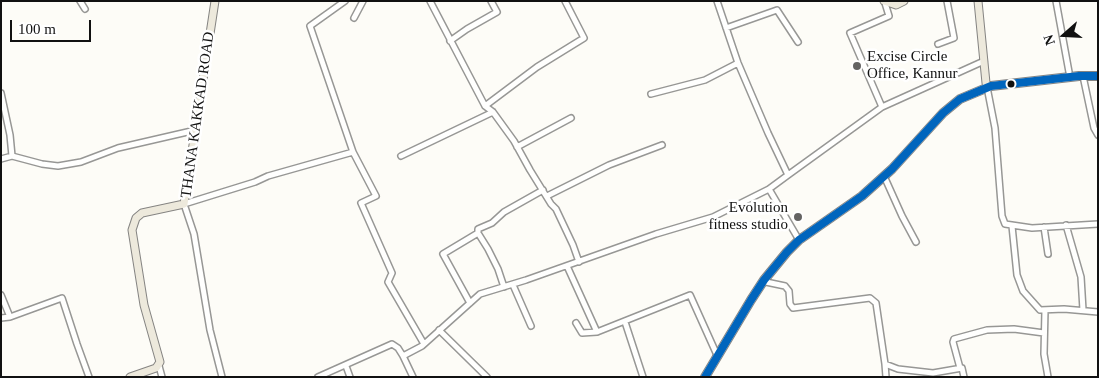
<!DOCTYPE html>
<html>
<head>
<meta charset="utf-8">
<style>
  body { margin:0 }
  #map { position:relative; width:1099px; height:378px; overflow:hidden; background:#fdfcf7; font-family:Georgia,serif }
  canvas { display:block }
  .frame { position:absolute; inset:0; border:2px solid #111; pointer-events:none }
  .north { position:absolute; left:1039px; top:10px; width:50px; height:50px; -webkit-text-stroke:4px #fff; paint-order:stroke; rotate:251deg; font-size:14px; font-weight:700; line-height:20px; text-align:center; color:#111 }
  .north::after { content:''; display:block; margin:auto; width:18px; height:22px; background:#111; clip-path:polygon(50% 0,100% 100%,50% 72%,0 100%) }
  .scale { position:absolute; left:10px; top:20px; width:81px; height:22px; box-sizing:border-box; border:2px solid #111; border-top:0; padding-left:6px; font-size:15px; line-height:18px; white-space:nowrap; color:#111; -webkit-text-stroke:4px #fff; paint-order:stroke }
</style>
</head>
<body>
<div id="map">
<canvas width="1099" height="378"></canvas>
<div class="frame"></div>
<div class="north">N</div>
<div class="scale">100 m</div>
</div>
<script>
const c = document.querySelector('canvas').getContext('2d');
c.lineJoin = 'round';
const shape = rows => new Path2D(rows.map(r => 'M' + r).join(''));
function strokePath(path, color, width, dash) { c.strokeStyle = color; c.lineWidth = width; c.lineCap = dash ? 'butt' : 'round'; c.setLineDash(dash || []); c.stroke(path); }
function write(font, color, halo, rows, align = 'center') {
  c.font = font + ' Georgia,serif'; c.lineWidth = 5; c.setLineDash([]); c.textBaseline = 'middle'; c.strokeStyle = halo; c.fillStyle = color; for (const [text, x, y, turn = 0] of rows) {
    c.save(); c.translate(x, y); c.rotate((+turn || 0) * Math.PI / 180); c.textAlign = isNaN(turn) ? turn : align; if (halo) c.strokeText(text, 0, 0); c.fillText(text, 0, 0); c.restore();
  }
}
const minor = shape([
  [80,1,85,9],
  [345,1,310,26,353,152,376,196,361,203,392,273,388,282,424,344],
  [430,1,485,106,493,112,514,141,530,170,551,204,556,209,573,245,579,262],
  [717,1,738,63,768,133,788,175,769,189,799,240],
  [1056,1,1069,72],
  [354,18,363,1],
  [726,28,777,10,798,42],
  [450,41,467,29,497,12,491,1],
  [938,44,954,38,947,1],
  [1083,76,1094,128,1098,135],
  [987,87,995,128,1002,216,1005,224,1032,228,1098,224],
  [1,93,10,135,12,156],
  [651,94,705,80,738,63],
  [485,106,537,67,584,38,565,1],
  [882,107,850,33,889,16,885,3],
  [517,147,571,118],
  [401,156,493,112],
  [1,159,12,156,42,164,58,166,81,162,118,148,196,130],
  [788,175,882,107,984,61],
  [884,176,902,216,916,242],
  [547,196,609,165,662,145],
  [1066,225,1081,277,1083,310],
  [1012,226,1017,275,1023,291,1040,310,1064,309,1098,312],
  [1044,227,1048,254],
  [478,233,478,229,492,223,504,212,543,190],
  [567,266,597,332,690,295,717,355],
  [764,280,766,282,785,286,789,291,790,304,793,308,870,298,876,303,885,364],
  [513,285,531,326],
  [1,295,10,317,62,298,77,344,89,377],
  [470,303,443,254,478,233,488,249,498,269,504,287],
  [1045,310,1044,354,1048,377],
  [1,318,10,317],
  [625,322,643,377],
  [576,323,582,333,597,332],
  [439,330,487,377],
  [403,356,413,377],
  [159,366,162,377],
  [346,366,350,377],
  [960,368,953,342,954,339,987,330,1014,329,1044,333],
  [222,377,210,330,194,234,184,204,255,182,268,176,353,152],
  [318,377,392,344,398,348,403,356,422,346,480,294,526,280,656,234,713,217,769,189],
  [886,377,885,364,898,369,933,373,962,368,964,377]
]);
const major = shape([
  [884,1,896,5,904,1],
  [978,1,986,83],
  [130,377,156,368,160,362,144,305,132,230,136,218,142,213,184,204,215,1]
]);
const highway = shape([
  [705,377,751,300,764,280,787,252,799,240,862,196,892,169,943,113,960,99,991,86,1079,76,1098,76]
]);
strokePath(minor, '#979795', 8);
strokePath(major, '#858482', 9);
strokePath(highway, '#858482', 10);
strokePath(minor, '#fffffe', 5);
strokePath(major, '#ede9dc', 7);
strokePath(highway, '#eae1d8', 8);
strokePath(shape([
  [705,377,751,300,764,280,787,252,799,240,862,196,892,169,943,113,960,99,991,86,1079,76,1098,76]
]), '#0065bd', 8);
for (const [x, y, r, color] of [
  [857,66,5,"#646362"],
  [1011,84,4.5,"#111"],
  [798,217,5,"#646362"]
]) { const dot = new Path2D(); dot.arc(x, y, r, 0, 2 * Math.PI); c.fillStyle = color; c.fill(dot); strokePath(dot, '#fff', 2); }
write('15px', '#111', '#fff', [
  ["Excise Circle",867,57],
  ["Office, Kannur",867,74],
  ["Evolution",788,208,"right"],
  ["fitness studio",788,225,"right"]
], 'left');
write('15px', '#111', '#fff', [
  ["THANA KAKKAD ROAD",198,115,-82]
]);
</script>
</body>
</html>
